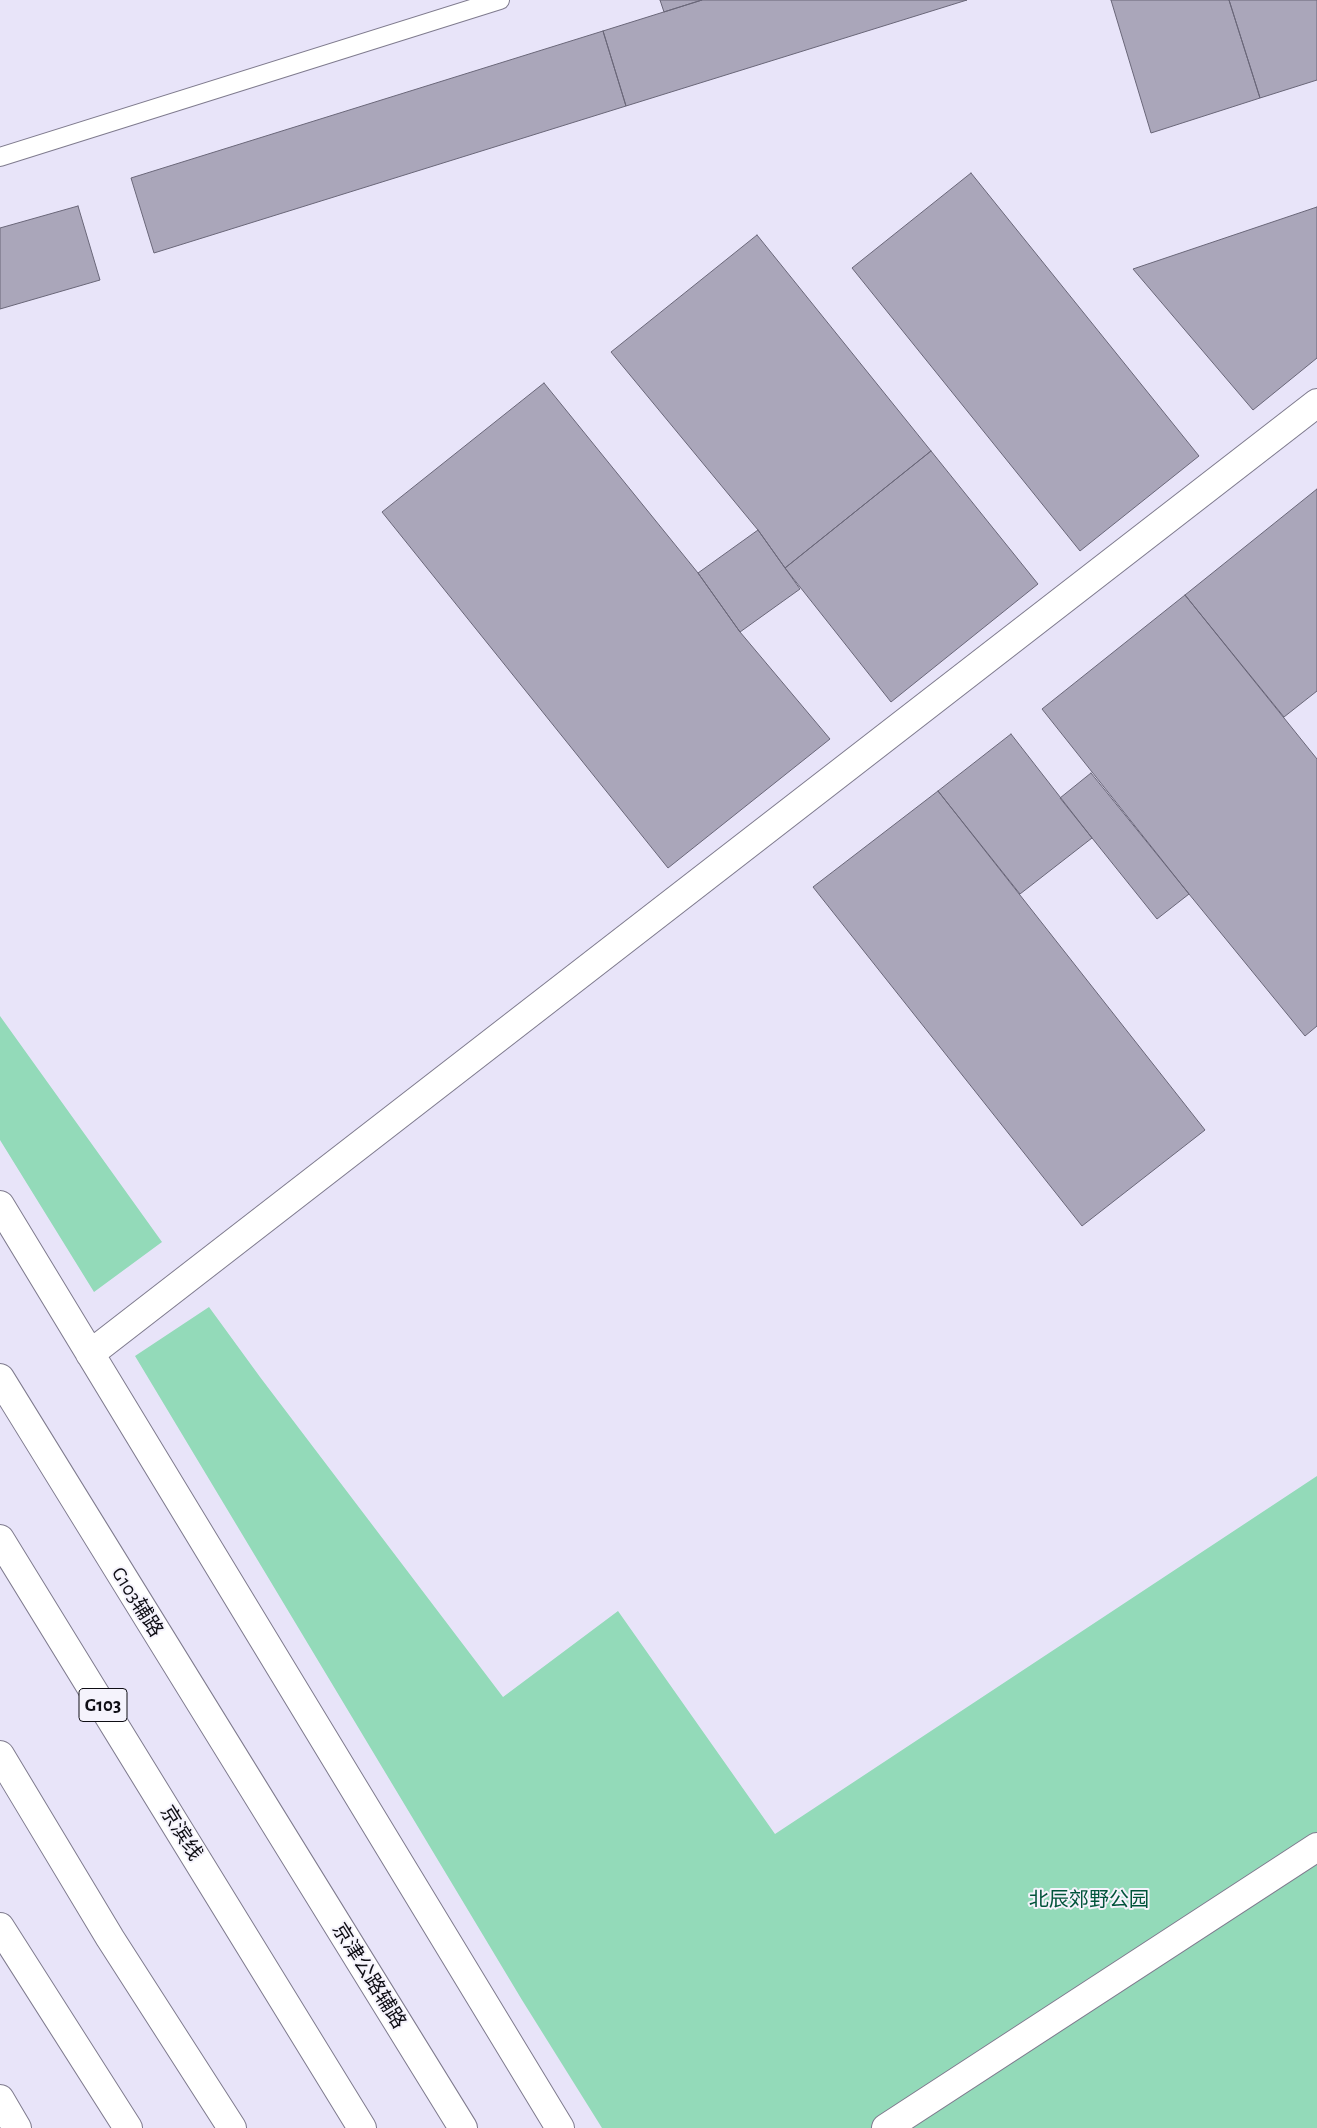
<!DOCTYPE html>
<html>
<head>
<meta charset="utf-8">
<style>
  body { margin:0 }
  canvas { display:block; background:#e8e4f9 }
</style>
</head>
<body>
<canvas width="1317" height="2128"></canvas>
<script>
const c = document.querySelector('canvas').getContext('2d');
c.lineJoin = 'round';
function fillPath(path, color) { c.fillStyle = color; c.fill(path, 'evenodd'); }
const shape = rows => new Path2D(rows.map(r => 'M' + r).join(''));
function strokePath(path, color, width, dash) { c.strokeStyle = color; c.lineWidth = width; c.lineCap = dash ? 'butt' : 'round'; c.setLineDash(dash || []); c.stroke(path); }
function write(font, color, halo, rows, align = 'center') {
  c.font = font + ' "Alegreya Sans","Noto Sans SC",sans-serif'; c.lineWidth = 4; c.setLineDash([]); c.textBaseline = 'middle'; c.strokeStyle = halo; c.fillStyle = color; for (const [text, x, y, turn = 0] of rows) {
    c.save(); c.translate(x, y); c.rotate((+turn || 0) * Math.PI / 180); c.textAlign = isNaN(turn) ? turn : align; if (halo) c.strokeText(text, 0, 0); c.fillText(text, 0, 0); c.restore();
  }
}
fillPath(shape([
  [0,1016,162,1242,94,1292,0,1140],
  [209,1307,260,1377,503,1697,618,1611,775,1834,1317,1476,1317,2128,602,2128,522,2000,135,1356]
]), '#93dab9');
const building = shape([
  [660,0,702,0,664,12,660,0],
  [702,0,967,0,626,106,603,31,702,0],
  [1111,0,1229,0,1260,98,1151,133,1111,0],
  [1229,0,1317,0,1317,80,1260,98,1229,0],
  [603,31,626,106,154,253,131,178,603,31],
  [971,173,1199,456,1080,551,852,268,971,173],
  [78,206,100,280,0,309,0,228,78,206],
  [1317,207,1317,358,1253,410,1133,269,1317,207],
  [757,235,931,451,785,568,758,530,611,352,757,235],
  [544,383,698,573,740,632,830,739,668,868,382,512,544,383],
  [931,451,1038,584,891,702,785,568,931,451],
  [1317,489,1317,691,1284,717,1185,595,1317,489],
  [758,530,800,589,740,632,698,573,758,530],
  [1185,595,1317,759,1317,1026,1305,1036,1189,894,1042,709,1185,595],
  [1011,734,1092,838,1020,894,938,791,1011,734],
  [1091,773,1189,894,1157,919,1060,798,1091,773],
  [938,791,1205,1130,1082,1226,813,887,938,791]
]);
fillPath(building, '#aaa6ba');
strokePath(building, '#6a6779', 1);
const service = shape([
  [0,157,500,0]
]);
const minor = shape([
  [0,1205,560,2128],
  [90,1354,1317,403],
  [0,2099,17,2128],
  [886,2128,1317,1847]
]);
const tertiary = shape([
  [0,1378,463,2128],
  [0,1927,128,2128]
]);
const trunk = shape([
  [0,1539,362,2128],
  [0,1755,110,1938,232,2128]
]);
strokePath(service, '#7f7b8e', 20);
strokePath(minor, '#7f7b8e', 30);
strokePath(tertiary, '#7f7b8e', 30);
strokePath(trunk, '#7f7b8e', 30);
strokePath(service, '#fff', 18);
strokePath(minor, '#fff', 28);
strokePath(tertiary, '#fff', 28);
strokePath(trunk, '#fff', 28);
for (const [x, y, w] of [
  [103,1705,48]
]) { const box = new Path2D(); box.roundRect(x - w / 2, y - 16.5, w, 33, 4); c.fillStyle = '#f5f3fc'; c.fill(box); strokePath(box, '#0f0e15', 1); }
write('bold 19px', '#0f0e15', null, [
  ["G103",103,1705]
]);
write('20px', '#0f0e15', '#f5f3fc', [
  ["G103辅路",137,1602,58],
  ["京滨线",181,1833,58],
  ["京津公路辅路",369,1976,58]
]);
write('20px', '#00543a', '#f5f3fc', [
  ["北辰郊野公园",1089,1900]
]);
</script>
</body>
</html>
